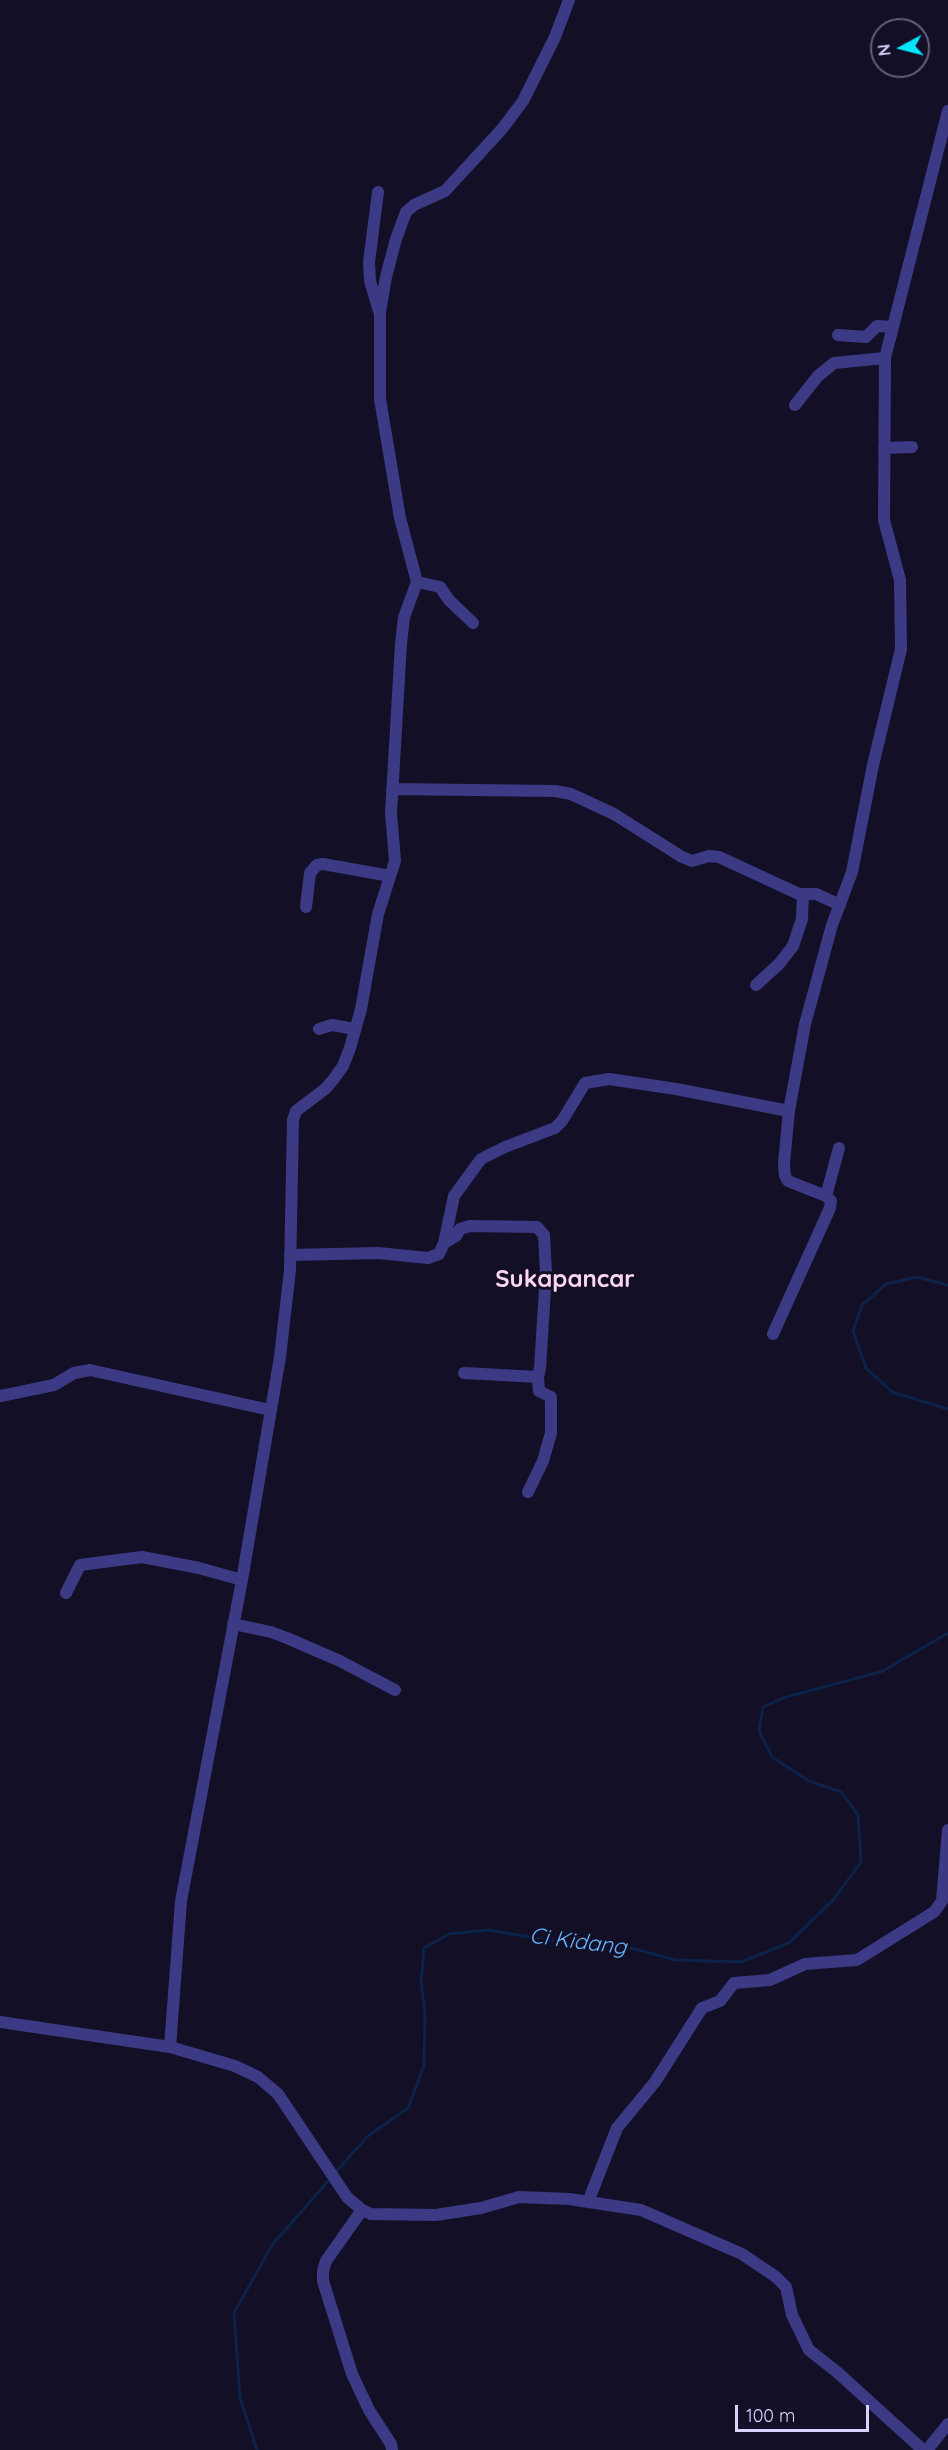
<!DOCTYPE html>
<html>
<head>
<meta charset="utf-8">
<style>
  body { margin:0 }
  #map { position:relative; width:948px; height:2450px; overflow:hidden; background:#130f26; font-family:Quicksand,sans-serif }
  canvas { display:block }
  .north { position:absolute; left:870px; top:18px; width:60px; height:60px; box-sizing:border-box; background:#130f26; border:2px solid #625e7d; border-radius:50%; rotate:263deg; font-size:16px; font-weight:700; line-height:24px; text-align:center; color:#d9d4ff }
  .north::after { content:''; display:block; margin:auto; width:21px; height:27px; background:#00e5ff; clip-path:polygon(50% 0,100% 100%,50% 72%,0 100%) }
  .scale { position:absolute; left:735px; top:2405px; width:134px; height:27px; box-sizing:border-box; border:3px solid #d9d4ff; border-top:0; padding-left:8px; font-size:18px; line-height:21px; white-space:nowrap; color:#d9d4ff; -webkit-text-stroke:4px #130f26; paint-order:stroke }
</style>
</head>
<body>
<div id="map">
<canvas width="948" height="2450"></canvas>
<div class="north">N</div>
<div class="scale">100 m</div>
</div>
<script>
const c = document.querySelector('canvas').getContext('2d');
c.lineJoin = 'round';
const shape = rows => new Path2D(rows.map(r => 'M' + r).join(''));
function strokePath(path, color, width, dash) { c.strokeStyle = color; c.lineWidth = width; c.lineCap = dash ? 'butt' : 'round'; c.setLineDash(dash || []); c.stroke(path); }
function write(font, color, halo, rows, align = 'center') {
  c.font = font + ' Quicksand,sans-serif'; c.lineWidth = 6; c.setLineDash([]); c.textBaseline = 'middle'; c.strokeStyle = halo; c.fillStyle = color; for (const [text, x, y, turn = 0] of rows) {
    c.save(); c.translate(x, y); c.rotate((+turn || 0) * Math.PI / 180); c.textAlign = isNaN(turn) ? turn : align; if (halo) c.strokeText(text, 0, 0); c.fillText(text, 0, 0); c.restore();
  }
}
strokePath(shape([
  [948,1285,917,1277,886,1284,862,1305,853,1331,866,1368,892,1392,948,1409],
  [335,2173,368,2136,408,2108,424,2066,425,2014,421,1982,424,1948,449,1934,488,1930,577,1945,627,1947,676,1960,741,1962,789,1943,834,1899,861,1862,858,1815,841,1792,809,1781,772,1757,759,1731,763,1707,783,1698,883,1671,948,1633],
  [257,2450,240,2398,234,2313,272,2245,331,2178]
]), '#0c2248', 3);
strokePath(shape([
  [378,192,369,262,370,281,379,311],
  [838,335,866,337,877,326,893,327],
  [795,405,818,376,834,363,885,358,948,111],
  [884,448,912,447],
  [417,582,440,587,449,600,473,623],
  [392,789,555,791,571,794,614,814,682,857,692,861,709,856,719,857,799,894,816,894,840,905],
  [306,907,310,873,317,865,323,864,390,876],
  [756,985,779,964,793,946,802,919,803,894],
  [319,1029,332,1025,355,1029],
  [826,1196,839,1148],
  [444,1243,456,1236,460,1229,470,1226,537,1227,544,1235,546,1273,540,1368,538,1377,464,1373],
  [290,1255,378,1253,428,1258,439,1254,444,1243,454,1196,481,1159,505,1147,555,1128,562,1121,585,1083,609,1079,676,1089,789,1111],
  [773,1334,830,1208,831,1201,826,1196,788,1181,785,1176,784,1163,789,1111,805,1024,832,925,852,872,873,765,901,649,900,580,884,520,885,358],
  [0,1396,54,1385,74,1373,90,1370,270,1410],
  [528,1492,543,1461,551,1433,551,1397,539,1391,538,1377],
  [66,1593,80,1565,142,1557,199,1568,242,1580],
  [233,1624,271,1632,287,1638,340,1661,395,1690],
  [0,2022,170,2047,235,2066,258,2077,278,2094,347,2197,362,2210,371,2214,436,2215,481,2208,519,2197,569,2199,641,2210,742,2254,776,2277,786,2287,792,2315,809,2350,837,2372,923,2450],
  [170,2047,181,1901,242,1580,280,1357,290,1270,293,1120,296,1111,325,1089,333,1080,343,1066,350,1048,361,1009,378,914,395,861,391,813,401,644,404,617,417,582,400,518,380,399,380,312,386,277,396,239,406,212,414,205,445,191,502,129,523,101,555,37,569,0],
  [588,2202,617,2128,655,2082,702,2008,720,2001,734,1983,770,1980,805,1964,857,1960,934,1912,942,1901,948,1830],
  [362,2210,326,2261,323,2271,323,2281,352,2374,369,2410,391,2444,392,2450],
  [927,2450,948,2424]
]), '#3d3a85', 12);
write('italic 22px', '#62b6ff', '#130f26', [
  ["Ci Kidang",578,1942,7]
]);
write('bold 24px', '#ffd6f0', '#130f26', [
  ["Sukapancar",565,1280]
]);
</script>
</body>
</html>
